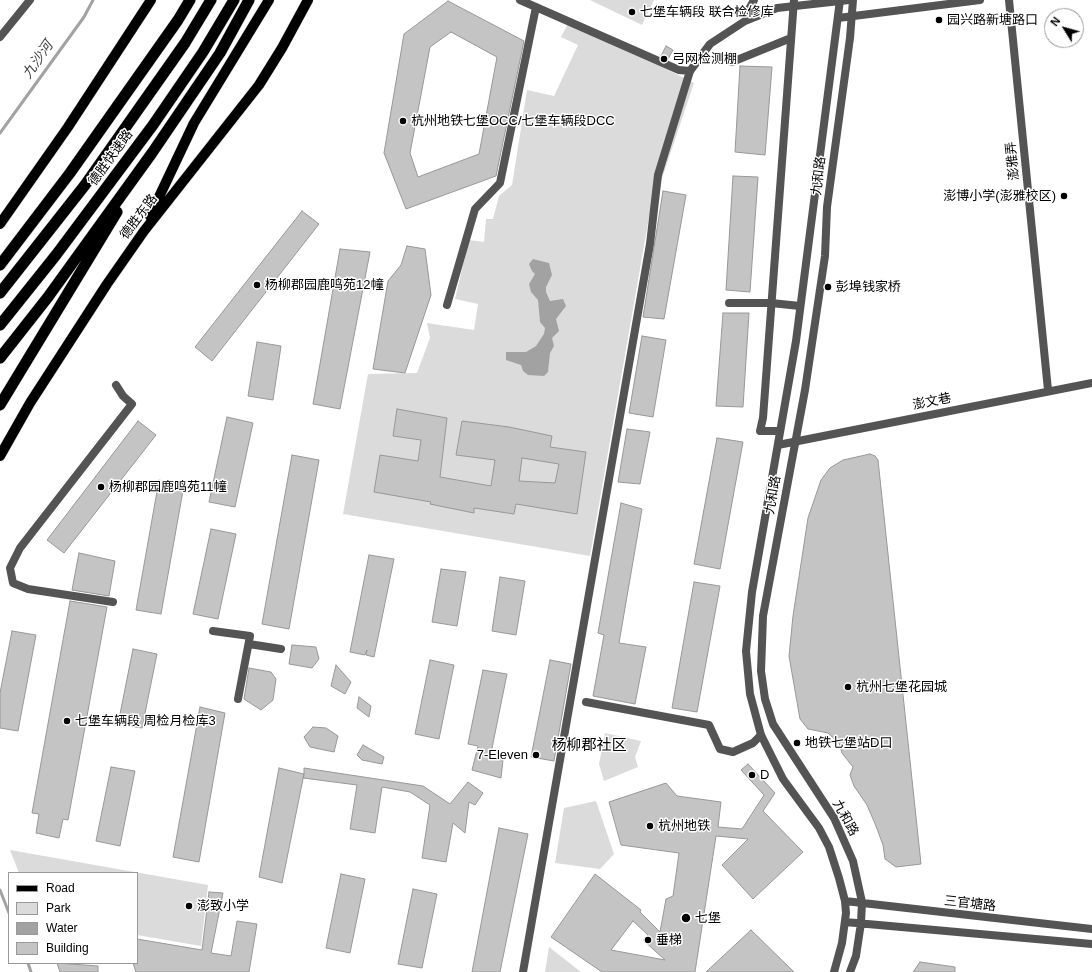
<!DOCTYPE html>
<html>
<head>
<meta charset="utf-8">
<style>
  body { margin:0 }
  #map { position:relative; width:1092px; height:972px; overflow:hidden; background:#fff; font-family:Arial,sans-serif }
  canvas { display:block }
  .legend { position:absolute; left:8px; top:872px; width:130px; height:92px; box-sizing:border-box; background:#fff; border:1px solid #999; margin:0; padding:5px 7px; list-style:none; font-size:12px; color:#000 }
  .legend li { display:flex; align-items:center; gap:8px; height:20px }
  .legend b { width:20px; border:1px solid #999 }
  .north { position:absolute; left:1044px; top:8px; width:40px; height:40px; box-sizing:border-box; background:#fff; border:1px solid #999; border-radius:50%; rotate:307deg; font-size:11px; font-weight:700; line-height:16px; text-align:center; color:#000 }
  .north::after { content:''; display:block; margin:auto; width:14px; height:18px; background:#000; clip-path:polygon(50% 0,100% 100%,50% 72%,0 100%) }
</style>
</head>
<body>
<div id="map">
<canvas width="1092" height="972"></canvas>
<ul class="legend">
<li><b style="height:5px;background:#000"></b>Road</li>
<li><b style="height:11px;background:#dbdbdb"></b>Park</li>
<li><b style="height:11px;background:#a2a2a2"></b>Water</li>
<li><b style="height:11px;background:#c4c4c4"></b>Building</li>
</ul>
<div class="north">N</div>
</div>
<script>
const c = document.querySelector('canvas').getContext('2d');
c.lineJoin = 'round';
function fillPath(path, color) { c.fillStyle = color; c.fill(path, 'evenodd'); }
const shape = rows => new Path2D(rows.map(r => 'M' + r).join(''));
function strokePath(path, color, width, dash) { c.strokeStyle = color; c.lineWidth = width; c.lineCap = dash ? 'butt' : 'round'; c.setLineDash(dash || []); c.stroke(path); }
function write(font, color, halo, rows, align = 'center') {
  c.font = font + ' Arial,"Noto Sans SC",sans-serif'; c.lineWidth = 3; c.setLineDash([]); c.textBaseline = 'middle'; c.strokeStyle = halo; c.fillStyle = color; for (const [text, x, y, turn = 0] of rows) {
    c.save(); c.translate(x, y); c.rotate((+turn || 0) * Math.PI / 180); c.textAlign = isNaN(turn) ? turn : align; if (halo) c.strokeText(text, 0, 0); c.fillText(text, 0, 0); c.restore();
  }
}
fillPath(shape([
  [590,0,654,0,642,25],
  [570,20,694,83,649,217,590,556,343,514,368,374,417,373,430,338,427,323,474,330,478,304,455,299,469,240,484,242,486,219,493,219,499,196,512,185,527,90,554,96,578,45,561,37],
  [605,733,641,741,635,757,638,767,604,781,599,764],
  [596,801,614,854,600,869,555,863,564,808],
  [10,850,208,885,201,946,137,935,137,873,19,873],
  [549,947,581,972,545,972]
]), '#dbdbdb');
fillPath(shape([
  [533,259,549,263,552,275,546,287,546,292,550,301,563,299,566,306,556,319,559,331,552,338,554,346,550,353,548,372,544,376,528,375,523,371,521,365,506,360,506,352,526,352,536,346,544,334,545,328,540,322,538,300,531,292,529,284,535,274,532,271,529,264]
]), '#a2a2a2');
strokePath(shape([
  [0,133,84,17,93,0],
  [0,890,9,913],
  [28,963,31,972]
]), '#a2a2a2', 3);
const building = shape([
  [448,1,524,41,496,176,406,209,384,153,404,34,448,1],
  [451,32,497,57,479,154,418,177,410,153,430,47,451,32],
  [666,46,673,50,668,59,661,56,666,46],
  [740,66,772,67,765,155,735,152,740,66],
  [733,176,758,177,750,292,726,290,733,176],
  [663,191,686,195,664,319,643,317,663,191],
  [302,211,319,224,212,361,195,347,302,211],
  [407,246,425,249,431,295,405,373,373,369,388,281,401,265,407,246],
  [340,249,370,252,340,409,313,404,340,249],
  [723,313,749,313,743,407,716,406,723,313],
  [642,336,666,340,653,417,629,413,642,336],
  [257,342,281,346,273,400,248,396,257,342],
  [397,409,447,418,440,477,491,486,495,460,456,455,462,421,509,427,552,436,550,447,586,452,577,514,516,504,514,514,474,508,474,513,430,504,431,502,374,492,380,455,418,461,421,440,393,436,397,409],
  [522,458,559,464,555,483,519,481,522,458],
  [227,417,253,423,235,507,209,502,227,417],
  [138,421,156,435,64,553,47,540,138,421],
  [627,429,650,432,640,484,618,482,627,429],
  [717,438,743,442,720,569,694,564,717,438],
  [870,454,875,456,878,460,921,864,896,867,885,859,883,845,876,826,867,805,854,786,850,775,853,767,842,753,839,743,828,733,808,729,800,719,789,656,793,616,808,518,821,480,830,468,843,460,870,454],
  [292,455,319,460,289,629,262,624,292,455],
  [159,480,184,485,161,614,136,610,159,480],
  [621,503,642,509,619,643,646,647,635,704,593,696,604,635,598,633,621,503],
  [211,529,236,534,218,619,193,614,211,529],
  [79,553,115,561,109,596,72,590,79,553],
  [369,555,394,559,374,657,366,655,367,650,365,655,350,652,369,555],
  [441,569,466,572,457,626,432,622,441,569],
  [500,577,525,581,516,635,492,631,500,577],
  [694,582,720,586,697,712,672,708,694,582],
  [70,601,107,607,68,820,63,819,59,838,36,833,39,814,32,813,70,601],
  [12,631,36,635,18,731,0,728,0,693,12,631],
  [292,645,316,647,319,659,312,668,289,664,292,645],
  [133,649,157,654,142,728,118,724,133,649],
  [430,660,454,665,439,739,415,734,430,660],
  [550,660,571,664,554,761,531,757,550,660],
  [336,665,351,682,345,694,331,686,336,665],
  [249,668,271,672,276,679,273,700,261,710,244,699,249,668],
  [483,670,507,674,490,758,503,760,501,778,472,770,478,746,468,744,483,670],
  [359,697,371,706,369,717,357,708,359,697],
  [200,707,225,713,199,862,173,857,200,707],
  [313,727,326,728,338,736,334,752,310,747,304,737,313,727],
  [363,745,384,757,382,764,362,760,357,755,363,745],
  [748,764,775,793,763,811,803,852,753,899,722,865,748,839,716,836,695,972,602,972,551,937,595,874,641,910,640,912,660,932,666,899,673,896,679,853,621,845,609,802,666,783,677,796,721,802,718,827,742,829,764,795,741,770,748,764],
  [633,921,648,935,643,940,665,960,611,950,633,921],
  [111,767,135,771,120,846,96,841,111,767],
  [279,768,304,774,304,768,423,786,450,804,468,782,483,793,475,805,469,802,465,833,453,823,446,862,422,858,430,805,410,792,382,787,375,833,350,829,357,785,303,778,304,774,282,883,259,877,279,768],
  [499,828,528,834,500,972,472,972,499,828],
  [341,874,365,879,350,953,326,948,341,874],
  [413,889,437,894,422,968,398,964,413,889],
  [209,892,223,893,211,953,231,956,237,921,257,924,249,972,136,972,133,963,137,963,137,939,202,950,209,892],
  [751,930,794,972,706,972,751,930],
  [920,962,955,967,955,972,913,972,920,962],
  [57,963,98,966,98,972,60,972,57,963]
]);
fillPath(building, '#c4c4c4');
strokePath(building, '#989898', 1);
const primary = shape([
  [150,216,194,123,269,0],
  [0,224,68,127,151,0],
  [0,456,30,403,107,284,144,231,259,85,282,48,308,0]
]);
const trunk = shape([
  [0,265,70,173,178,20,190,0],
  [0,293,85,185,185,43,211,0],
  [0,325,56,255,153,125,203,52,234,0],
  [0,358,48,297,152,153,220,53,249,0],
  [0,405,117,212]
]);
strokePath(primary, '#dbdbdb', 11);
strokePath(trunk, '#dbdbdb', 12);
strokePath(shape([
  [520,0,679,70,690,71,658,175,650,244,523,972],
  [1009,0,1048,390],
  [748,11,754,0],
  [0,37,30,0],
  [732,62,791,38],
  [729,303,771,303,800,306],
  [447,305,475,209,500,183,536,7],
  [780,431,760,431,763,418,794,0],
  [778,445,1092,383],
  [113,602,28,589,13,583,10,568,20,548,132,404,123,396,116,385],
  [213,631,250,636,238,699],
  [249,644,281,649],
  [586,702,709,725,720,749,733,752,753,743,761,735]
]), '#545454', 8);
strokePath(shape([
  [838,18,980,0],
  [845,901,1092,929],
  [845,922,1092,944],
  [834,972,842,943,846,913,845,901,839,878,829,847,819,828,783,779,761,735,750,694,746,651,752,592,796,341,840,0],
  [850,972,856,956,861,923,862,902,853,861,834,818,773,724,765,699,761,671,763,616,805,390,825,256,827,207,850,38,853,0]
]), '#545454', 8);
strokePath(primary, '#000', 10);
strokePath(trunk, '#000', 11);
strokePath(shape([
  [690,71,710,44,745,21,777,8,849,0]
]), '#545454', 8);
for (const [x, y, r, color] of [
  [632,12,4,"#000"],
  [939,20,4,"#000"],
  [664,59,4,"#000"],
  [403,121,4,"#000"],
  [1064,196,4,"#000"],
  [257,285,4,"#000"],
  [828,287,4,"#000"],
  [101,487,4,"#000"],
  [848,687,4,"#000"],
  [67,721,4,"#000"],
  [797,743,4,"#000"],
  [536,755,4,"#000"],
  [752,775,4,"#000"],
  [650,826,4,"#000"],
  [189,906,4,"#000"],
  [686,918,5,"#000"],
  [648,940,4,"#000"]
]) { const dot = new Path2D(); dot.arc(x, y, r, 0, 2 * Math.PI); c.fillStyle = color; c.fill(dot); strokePath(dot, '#fff', 1.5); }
write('13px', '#000', '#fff', [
  ["七堡车辆段 联合检修库",640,12],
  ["园兴路新塘路口",947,20],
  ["弓网检测棚",672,59],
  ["杭州地铁七堡OCC/七堡车辆段DCC",411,121],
  ["澎博小学(澎雅校区)",1056,196,"right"],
  ["杨柳郡园鹿鸣苑12幢",265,285],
  ["彭埠钱家桥",836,287],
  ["杨柳郡园鹿鸣苑11幢",109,487],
  ["杭州七堡花园城",856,687],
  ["七堡车辆段 周检月检库3",75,721],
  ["地铁七堡站D口",805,743],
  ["7-Eleven",528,755,"right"],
  ["D",760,775],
  ["杭州地铁",658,826],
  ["澎致小学",197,906],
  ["七堡",695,918],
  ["垂梯",656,940]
], 'left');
write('13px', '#000', '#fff', [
  ["德胜快速路",111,158,-54],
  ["澎雅弄",1013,161,-96],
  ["九和路",819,176,-83],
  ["德胜东路",139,217,-53],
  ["澎文巷",932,402,-11],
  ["九和路",773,495,-80],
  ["九和路",845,818,61],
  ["三官塘路",970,904,6]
]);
write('italic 14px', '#434343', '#fff', [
  ["九沙河",38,60,-55]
]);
write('15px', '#000', '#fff', [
  ["杨柳郡社区",589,746]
]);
</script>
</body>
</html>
